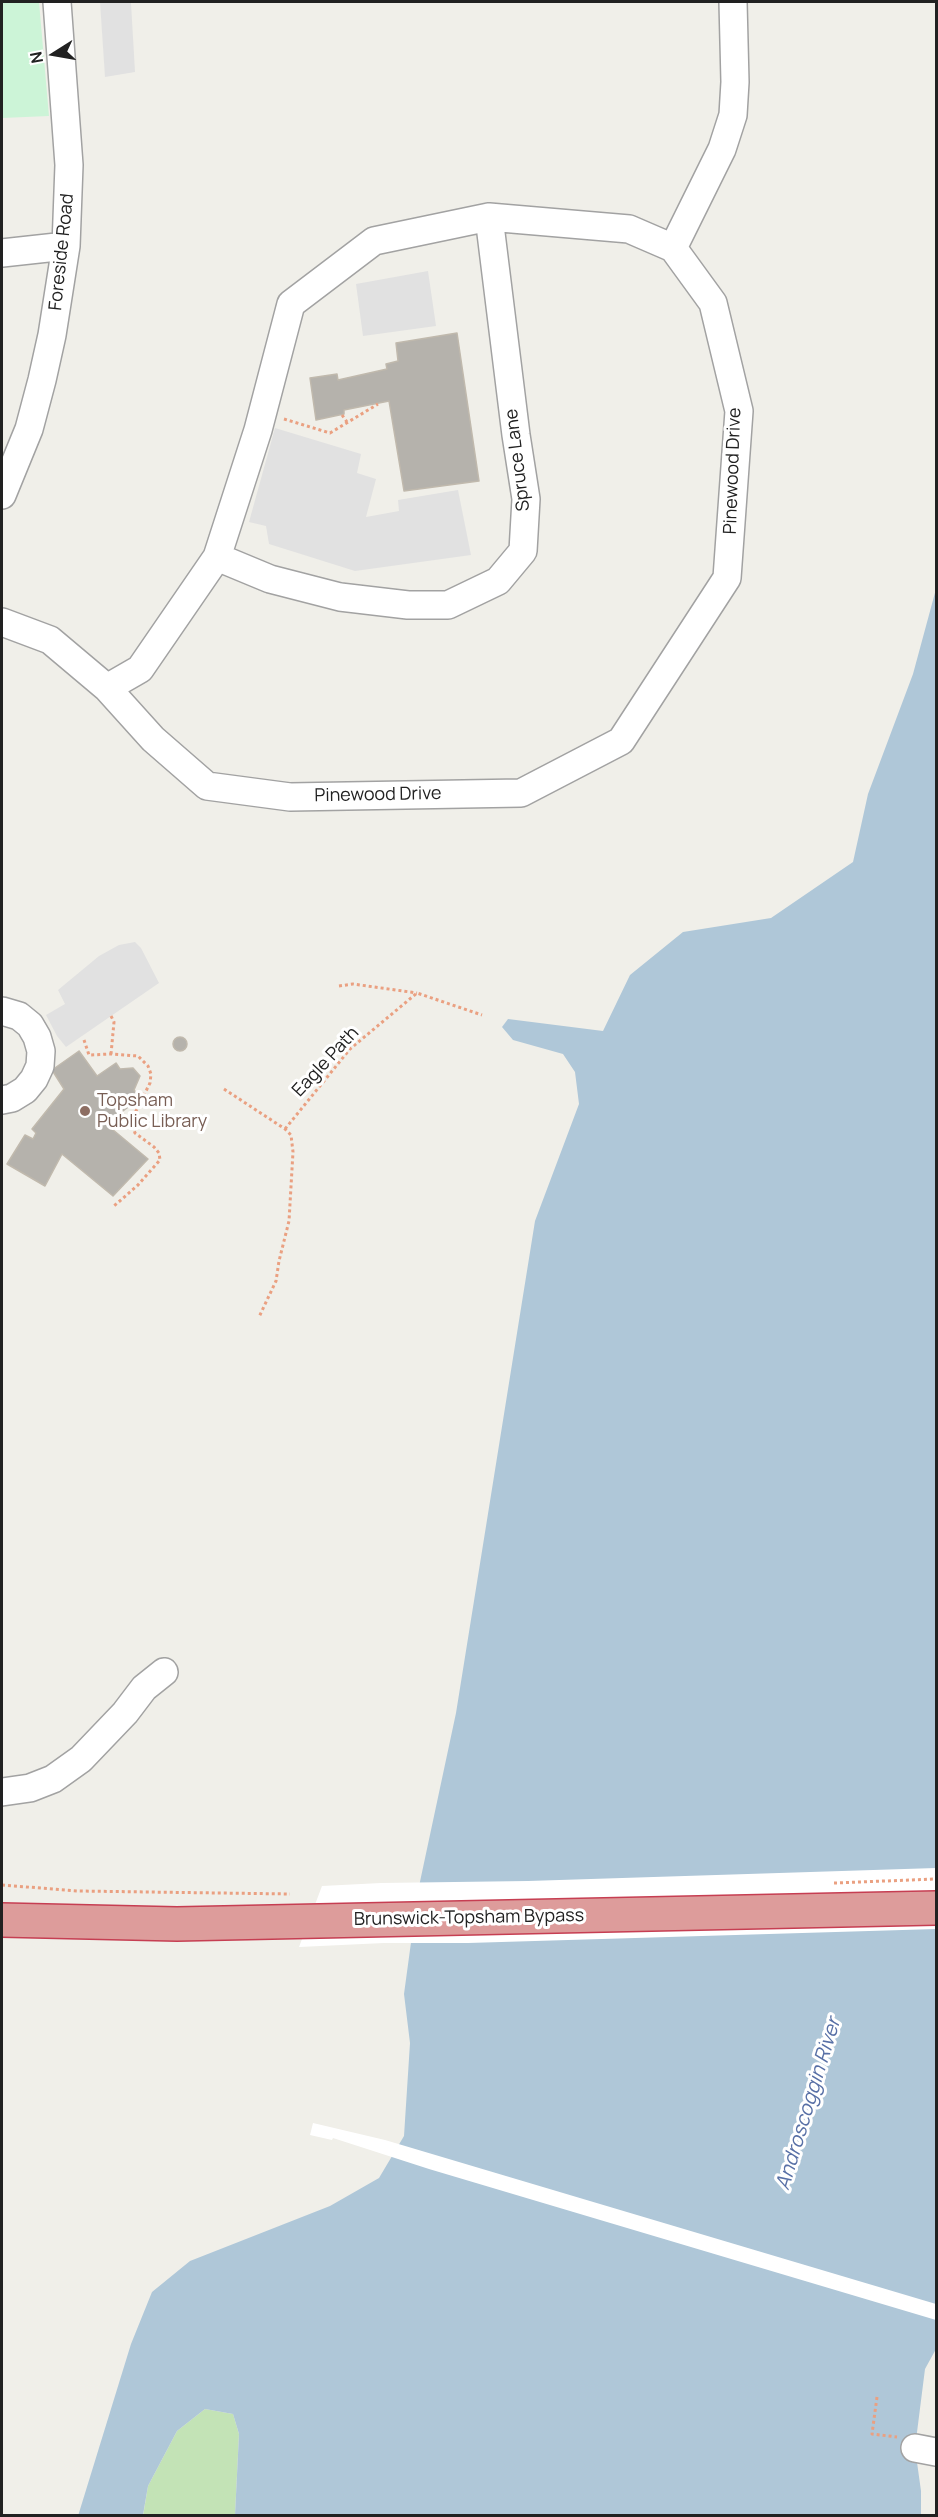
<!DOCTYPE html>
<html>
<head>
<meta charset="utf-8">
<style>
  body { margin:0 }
  #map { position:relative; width:938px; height:2517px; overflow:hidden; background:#f0efe9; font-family:Manrope,sans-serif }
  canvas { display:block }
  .frame { position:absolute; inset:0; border:3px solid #212121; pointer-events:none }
  .north { position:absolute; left:24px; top:24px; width:60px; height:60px; -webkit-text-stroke:4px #fff; paint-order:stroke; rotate:259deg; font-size:16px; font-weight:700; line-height:24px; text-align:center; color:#212121 }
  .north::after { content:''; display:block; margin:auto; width:21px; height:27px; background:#212121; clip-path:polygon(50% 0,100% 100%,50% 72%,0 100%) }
</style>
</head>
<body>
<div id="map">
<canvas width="938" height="2517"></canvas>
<div class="frame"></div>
<div class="north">N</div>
</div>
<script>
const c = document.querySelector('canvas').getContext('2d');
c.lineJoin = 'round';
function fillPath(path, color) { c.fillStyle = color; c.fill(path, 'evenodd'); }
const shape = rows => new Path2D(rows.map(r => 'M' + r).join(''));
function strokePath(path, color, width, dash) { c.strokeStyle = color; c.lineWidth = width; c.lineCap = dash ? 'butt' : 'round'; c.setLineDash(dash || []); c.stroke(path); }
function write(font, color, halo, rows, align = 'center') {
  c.font = font + ' Manrope,sans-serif'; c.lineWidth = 6; c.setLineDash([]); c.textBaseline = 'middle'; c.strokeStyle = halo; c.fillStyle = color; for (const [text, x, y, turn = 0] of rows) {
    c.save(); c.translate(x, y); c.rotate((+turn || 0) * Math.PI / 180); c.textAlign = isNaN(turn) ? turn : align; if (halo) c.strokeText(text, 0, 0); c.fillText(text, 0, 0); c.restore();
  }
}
fillPath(shape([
  [205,2409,233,2414,239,2434,235,2515,143,2516,148,2486,177,2431]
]), '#c3e3b6');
fillPath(shape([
  [2,2,39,2,49,116,2,118]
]), '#ccf4d7');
fillPath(shape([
  [100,2,137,2,131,3,135,72,105,77],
  [428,271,436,326,363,336,356,284],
  [275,428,361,454,357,473,376,479,366,517,399,511,398,500,458,490,471,555,355,571,269,544,266,526,249,522],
  [135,942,141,948,159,983,66,1047,57,1036,46,1015,65,1004,58,990,99,956,119,945]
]), '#e1e1e1');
fillPath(shape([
  [936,589,936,2349,925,2369,915,2448,921,2491,921,2515,235,2515,239,2434,233,2414,205,2409,177,2431,148,2486,143,2515,78,2516,131,2344,152,2292,190,2261,330,2206,379,2178,404,2136,410,2043,404,1994,418,1891,456,1713,535,1221,579,1104,575,1072,563,1054,513,1040,502,1027,508,1019,603,1031,630,975,683,932,771,918,853,862,868,794,913,674]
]), '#afc7d8');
fillPath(shape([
  [936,1868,936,1929,468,1943,384,1943,299,1947,322,1886,381,1883,528,1881],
  [313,2123,385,2140,936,2304,936,2320,429,2169,333,2138,332,2140,310,2135]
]), '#fff');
const building = shape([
  [457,333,479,481,404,491,389,401,344,410,344,414,316,420,310,378,337,374,338,380,387,369,386,364,398,361,396,343,457,333],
  '173 1044a7 7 0 1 1 14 0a7 7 0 1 1-14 0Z',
  [79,1051,97,1076,116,1063,120,1069,133,1068,140,1076,134,1090,140,1098,106,1124,148,1159,113,1196,62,1154,45,1186,7,1164,25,1135,33,1139,36,1133,32,1129,64,1089,52,1070,79,1051]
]);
fillPath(building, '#b5b2ac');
strokePath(building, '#c0b9ad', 1.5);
const minor = shape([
  [673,248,722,149,733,115,735,82,733,2],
  [2,253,66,246],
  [2,495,29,429,42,380,52,335,66,246,69,165,57,2],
  [217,557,270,579,340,597,408,605,448,605,498,581,523,551,526,499,516,435,489,217],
  [2,622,50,640,107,688,153,739,207,786,290,797,521,793,621,741,727,578,739,411,713,303,673,248,629,229,489,217,374,241,291,304,258,430,217,557,140,669,107,688],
  [2,1011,19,1016,30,1025,37,1037,41,1051,40,1066,34,1079,25,1090,12,1098,2,1100],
  [2,1792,30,1788,53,1779,81,1759,125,1713,144,1688,164,1672],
  [915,2448,936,2452]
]);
const highway = shape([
  [2,1920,177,1924,936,1908]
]);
strokePath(minor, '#a2a2a2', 30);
strokePath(highway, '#c63e52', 36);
strokePath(shape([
  [342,415,347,422],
  [284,419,330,433,378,404],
  [339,986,353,984,417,993],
  [111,1016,114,1022,111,1054],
  [84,1040,89,1055,111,1054,138,1056,148,1066,151,1074,150,1083,131,1121,135,1133,154,1147,159,1153,160,1160,138,1185,114,1206],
  [224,1089,285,1129,291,1135,293,1152,289,1221,279,1261,276,1281,259,1317],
  [285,1129,350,1049,417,993,482,1015],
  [834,1883,936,1879],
  [2,1885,78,1891,290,1894],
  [877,2397,872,2434,897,2437]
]), '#eaa081', 3, [3, 3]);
strokePath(minor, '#fff', 27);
strokePath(highway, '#dd9c9b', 33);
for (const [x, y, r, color] of [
  [85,1111,6,"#8d6e63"]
]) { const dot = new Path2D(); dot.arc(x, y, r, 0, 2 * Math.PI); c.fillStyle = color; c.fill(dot); strokePath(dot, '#fff', 2); }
write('18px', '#212121', '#fff', [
  ["Foreside Road",62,252,-84],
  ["Spruce Lane",518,460,-97],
  ["Pinewood Drive",733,471,-88],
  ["Pinewood Drive",378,795,-1],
  ["Eagle Path",326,1062,-47],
  ["Brunswick-Topsham Bypass",469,1918,-1]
]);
write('18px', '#785e54', '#fff', [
  ["Topsham",97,1101],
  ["Public Library",97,1122]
], 'left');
write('italic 20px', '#5870a6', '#fff', [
  ["Androscoggin River",809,2104,-73]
]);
</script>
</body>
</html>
